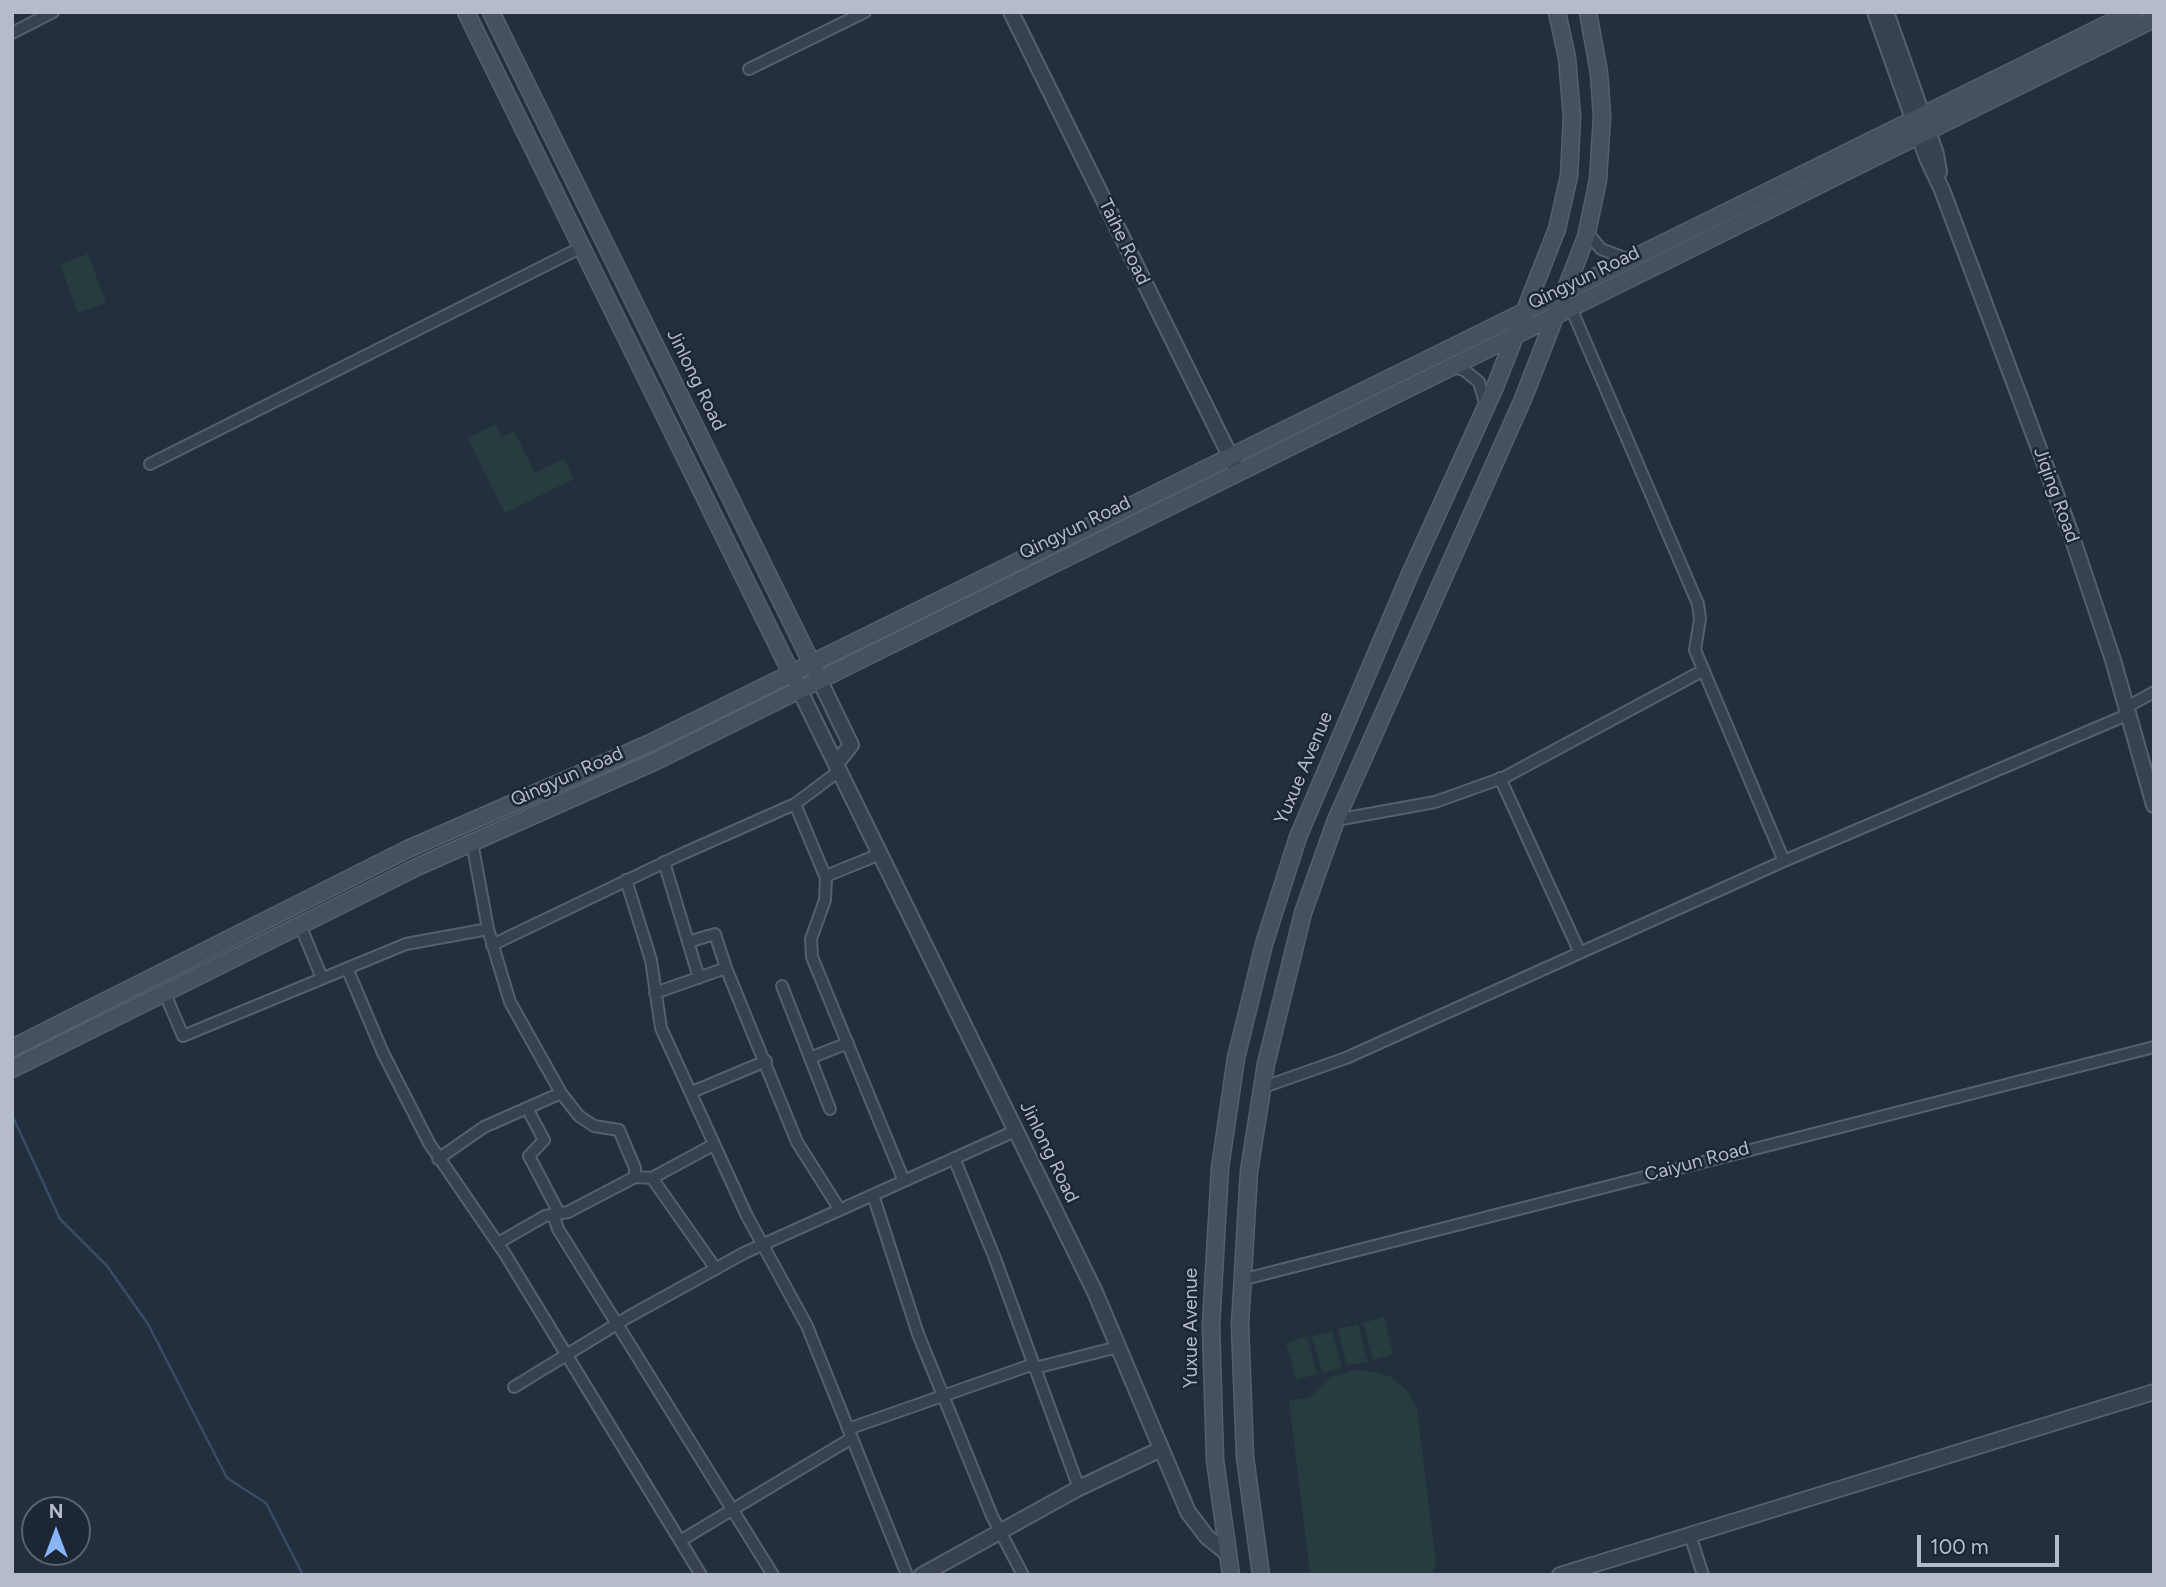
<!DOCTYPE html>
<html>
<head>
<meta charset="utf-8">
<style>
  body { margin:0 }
  #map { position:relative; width:2166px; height:1587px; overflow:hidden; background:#242f3e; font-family:Figtree,sans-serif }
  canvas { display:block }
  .frame { position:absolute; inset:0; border:14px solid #b4bcc9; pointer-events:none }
  .north { position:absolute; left:21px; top:1496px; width:70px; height:70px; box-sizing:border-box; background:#1d2633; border:2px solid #59626f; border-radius:50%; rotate:0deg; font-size:19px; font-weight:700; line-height:28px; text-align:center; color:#b4bcc9 }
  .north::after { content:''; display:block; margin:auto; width:24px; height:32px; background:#8ab4f8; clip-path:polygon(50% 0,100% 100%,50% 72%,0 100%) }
  .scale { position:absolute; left:1917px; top:1535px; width:142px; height:32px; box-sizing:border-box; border:4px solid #b4bcc9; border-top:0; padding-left:9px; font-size:21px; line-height:24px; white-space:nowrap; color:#b4bcc9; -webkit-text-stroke:5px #1d2633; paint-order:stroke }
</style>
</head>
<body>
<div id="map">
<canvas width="2166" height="1587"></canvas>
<div class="frame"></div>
<div class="north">N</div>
<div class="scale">100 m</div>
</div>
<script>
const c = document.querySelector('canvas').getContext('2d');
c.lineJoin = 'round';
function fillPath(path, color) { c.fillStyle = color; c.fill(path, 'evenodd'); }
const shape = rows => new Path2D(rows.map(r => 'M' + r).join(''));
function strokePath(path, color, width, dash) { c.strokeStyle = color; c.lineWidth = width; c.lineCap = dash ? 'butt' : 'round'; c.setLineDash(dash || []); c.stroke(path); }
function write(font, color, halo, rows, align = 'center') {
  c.font = font + ' Figtree,sans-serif'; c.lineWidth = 5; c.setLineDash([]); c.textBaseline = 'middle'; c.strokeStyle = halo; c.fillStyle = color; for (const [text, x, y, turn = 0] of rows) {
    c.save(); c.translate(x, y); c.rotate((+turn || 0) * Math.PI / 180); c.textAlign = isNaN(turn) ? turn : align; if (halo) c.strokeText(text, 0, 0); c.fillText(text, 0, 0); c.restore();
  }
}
fillPath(shape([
  [88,254,106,303,78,313,60,264],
  [495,424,502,437,514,431,535,473,564,459,574,479,505,513,468,438],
  [1384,1317,1393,1354,1373,1360,1363,1323],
  [1358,1324,1368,1361,1347,1366,1338,1329],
  [1332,1331,1342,1368,1322,1373,1312,1336],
  [1307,1337,1317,1374,1296,1380,1286,1343],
  [1353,1370,1376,1372,1391,1377,1409,1393,1417,1408,1436,1562,1432,1575,1310,1575,1289,1400,1309,1398,1330,1377]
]), '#263c3f');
strokePath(shape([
  [12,1115,60,1219,107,1266,148,1324,227,1478,266,1503,303,1575]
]), '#394c67', 2.5);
const minor = shape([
  [12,33,53,12],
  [749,69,865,12],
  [1587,232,1601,249,1627,259],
  [1571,308,1698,604,1700,619,1695,650,1784,861],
  [1452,367,1464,370,1479,382,1486,406],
  [150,464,582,247],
  [2127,707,2154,692],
  [1500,778,1580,953],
  [795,804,826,878,825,900,811,939,812,957,904,1181],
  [1336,820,1435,802,1505,777,1704,670],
  [472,842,488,929,510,1002,561,1093,579,1116,594,1126,619,1130,635,1168,635,1177],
  [664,862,699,978],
  [826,876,880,854],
  [626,880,651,960,661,1028,747,1216,807,1326,907,1575],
  [300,925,322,978],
  [688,942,715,934,726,968],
  [492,945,682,854,795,804,839,771],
  [347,968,383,1053,429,1143,505,1254,701,1575],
  [782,986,830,1109],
  [655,993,726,968,797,1142,840,1210],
  [165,994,183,1036,406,944,488,929],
  [810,1058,848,1043],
  [1261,1088,1346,1058,1784,861,2129,714],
  [692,1092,766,1061],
  [527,1108,544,1140,529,1156,559,1213],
  [954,1158,994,1256,1079,1488],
  [438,1159,484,1127,561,1093],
  [652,1178,716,1269],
  [873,1195,918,1334,992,1516,1023,1575],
  [553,1214,558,1229,773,1575],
  [498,1243,545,1216,568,1212,635,1177,652,1178,713,1145],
  [1241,1280,2154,1047],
  [1035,1368,1118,1347],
  [514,1387,630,1316,744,1253,1015,1131],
  [848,1429,1034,1364],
  [1690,1535,1703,1575],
  [680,1541,852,1438]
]);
const tertiary = shape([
  [1011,12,1238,472],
  [1875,12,1927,158,1942,190,2071,534,2113,660,2154,805],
  [1886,12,1936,154,1939,172],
  [819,679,851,745,836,764],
  [799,689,1095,1292,1188,1512,1207,1537,1227,1553],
  [922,1575,1079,1488,1161,1449],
  [1560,1575,2154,1392]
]);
const secondary = shape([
  [466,12,794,679],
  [491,12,815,670],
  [12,1048,408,849,648,744,2132,12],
  [12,1069,417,867,656,761,2154,19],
  [1231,1575,1215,1460,1211,1325,1220,1168,1236,1058,1264,944,1298,837,1410,574,1495,387,1557,229,1569,176,1572,117,1567,58,1557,12],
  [1261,1575,1245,1457,1240,1325,1249,1171,1266,1064,1303,913,1336,820,1523,399,1586,237,1598,180,1602,117,1599,73,1588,12]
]);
strokePath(minor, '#565f6c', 14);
strokePath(tertiary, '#565f6c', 18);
strokePath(secondary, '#565f6c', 19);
strokePath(minor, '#38414e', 10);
strokePath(tertiary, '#38414e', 14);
strokePath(secondary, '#465061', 16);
write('19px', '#b4bcc9', '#1d2633', [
  ["Taihe Road",1124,242,64],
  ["Qingyun Road",1584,278,-26],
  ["Jinlong Road",696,380,64],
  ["Jiqing Road",2056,495,70],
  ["Qingyun Road",1075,528,-26],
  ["Yuxue Avenue",1304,768,-67],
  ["Qingyun Road",567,777,-24],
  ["Jinlong Road",1049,1152,64],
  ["Caiyun Road",1697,1162,-15],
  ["Yuxue Avenue",1191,1328,-90]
]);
</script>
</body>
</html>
